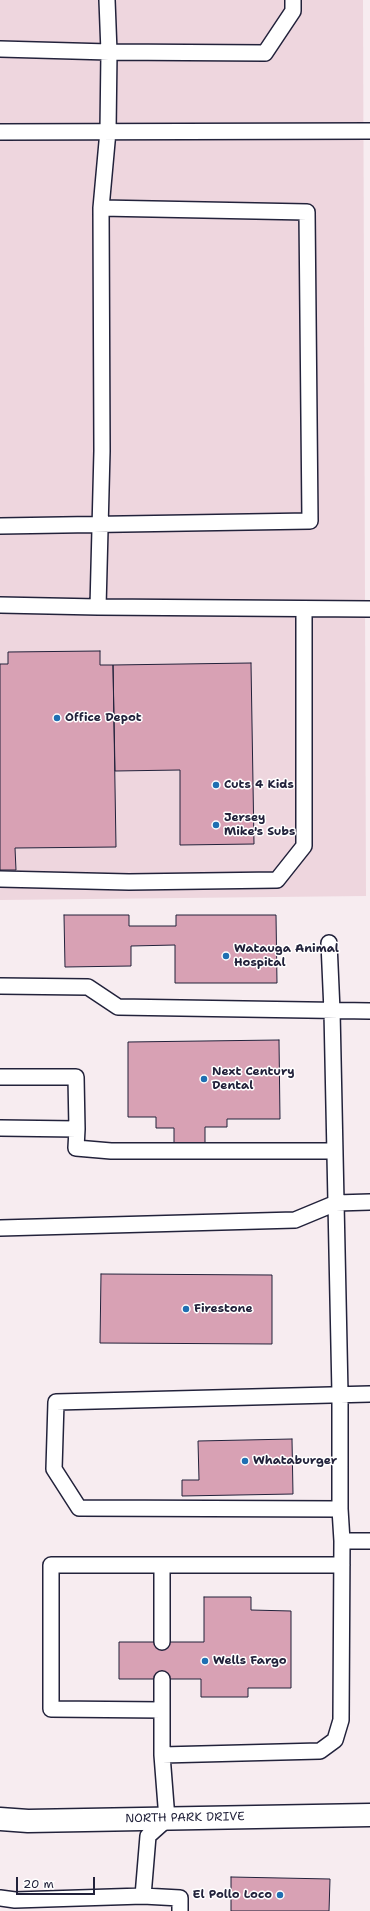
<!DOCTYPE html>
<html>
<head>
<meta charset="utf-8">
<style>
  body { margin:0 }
  #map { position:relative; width:370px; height:1911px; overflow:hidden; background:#f7ecf0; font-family:"Shantell Sans",sans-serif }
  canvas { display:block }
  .scale { position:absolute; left:16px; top:1877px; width:79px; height:18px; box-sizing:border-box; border:2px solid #22223b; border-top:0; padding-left:5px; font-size:12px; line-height:14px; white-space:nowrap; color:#22223b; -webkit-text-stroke:3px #fff; paint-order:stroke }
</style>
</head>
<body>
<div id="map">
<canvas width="370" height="1911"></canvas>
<div class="scale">20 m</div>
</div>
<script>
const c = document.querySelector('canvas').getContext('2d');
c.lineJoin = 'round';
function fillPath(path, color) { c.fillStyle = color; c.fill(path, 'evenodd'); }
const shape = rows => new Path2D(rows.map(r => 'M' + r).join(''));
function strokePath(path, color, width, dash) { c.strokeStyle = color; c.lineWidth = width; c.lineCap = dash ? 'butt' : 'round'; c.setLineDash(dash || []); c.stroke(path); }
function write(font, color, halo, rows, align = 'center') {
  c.font = font + ' "Shantell Sans",sans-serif'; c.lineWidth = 3; c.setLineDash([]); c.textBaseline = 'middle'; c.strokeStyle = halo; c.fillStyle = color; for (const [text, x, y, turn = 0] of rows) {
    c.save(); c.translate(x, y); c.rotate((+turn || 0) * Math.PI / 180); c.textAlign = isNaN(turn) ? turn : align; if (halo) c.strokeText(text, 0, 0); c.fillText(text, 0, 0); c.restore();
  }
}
fillPath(shape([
  [0,0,363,0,366,896,0,900]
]), '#eed6de');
const building = shape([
  [100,651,100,665,113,665,116,847,15,848,16,870,0,870,0,664,8,664,8,652,100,651],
  [251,663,254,844,180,845,180,770,115,771,113,665,251,663],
  [64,915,129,915,129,926,176,926,176,915,276,915,277,983,175,983,175,945,131,946,131,966,65,967,64,915],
  [279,1040,280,1119,227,1119,227,1127,205,1127,205,1144,174,1144,174,1128,156,1128,156,1117,128,1117,128,1042,279,1040],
  [101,1274,272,1275,272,1344,100,1343,101,1274],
  [292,1439,293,1494,182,1496,182,1480,199,1480,198,1441,292,1439],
  [204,1597,251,1597,251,1610,291,1611,291,1688,248,1688,248,1697,201,1697,201,1679,119,1679,119,1642,204,1642,204,1597],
  [231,1877,330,1879,329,1911,231,1911,231,1877]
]);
fillPath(building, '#d8a1b4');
strokePath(building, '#22223b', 1);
const service = shape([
  [107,0,109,52,265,53,293,11,293,0],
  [0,49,109,52,108,131,101,208,102,451,98,607,0,605],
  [0,132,370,131],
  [0,526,310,521,307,212,101,208],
  [98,607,370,609],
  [0,879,129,882,277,880,304,846,304,609],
  [329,943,332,1011,340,1394,340,1509],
  [0,986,88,987,118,1007,370,1011],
  [0,1077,76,1077,77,1129],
  [0,1128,77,1129,76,1148,111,1151,335,1151],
  [0,1228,295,1220,336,1203,370,1202],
  [370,1394,56,1402,54,1469,79,1508,340,1509,342,1541,370,1541],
  [162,1642,162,1565,342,1565],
  [162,1710,51,1709,51,1565,162,1565],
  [162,1755,162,1679],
  [143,1896,148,1836,167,1819,162,1755,320,1751,335,1740,341,1720,342,1541],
  [0,1898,15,1900,143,1896,180,1898,180,1911]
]);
const tertiary = shape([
  [0,1819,28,1821,370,1815]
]);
strokePath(service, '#22223b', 18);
strokePath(tertiary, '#22223b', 25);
strokePath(service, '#fff', 15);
strokePath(tertiary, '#fff', 22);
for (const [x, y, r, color] of [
  [57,718,4,"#1f6fb2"],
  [216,785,4,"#1f6fb2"],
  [216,825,4,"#1f6fb2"],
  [226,956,4,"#1f6fb2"],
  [204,1079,4,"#1f6fb2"],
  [186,1309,4,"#1f6fb2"],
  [245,1461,4,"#1f6fb2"],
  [205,1661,4,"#1f6fb2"],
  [280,1895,4,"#1f6fb2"]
]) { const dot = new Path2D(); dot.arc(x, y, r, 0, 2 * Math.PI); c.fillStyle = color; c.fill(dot); strokePath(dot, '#fff', 1.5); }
write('bold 12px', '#22223b', '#fff', [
  ["Office Depot",65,718],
  ["Cuts 4 Kids",224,785],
  ["Jersey",224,818],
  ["Mike's Subs",224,832],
  ["Watauga Animal",234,949],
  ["Hospital",234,963],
  ["Next Century",212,1072],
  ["Dental",212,1086],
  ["Firestone",194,1309],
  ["Whataburger",253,1461],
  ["Wells Fargo",213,1661],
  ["El Pollo Loco",272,1895,"right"]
], 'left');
write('12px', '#22223b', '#fff', [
  ["NORTH PARK DRIVE",185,1818,-1]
]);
</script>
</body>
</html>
